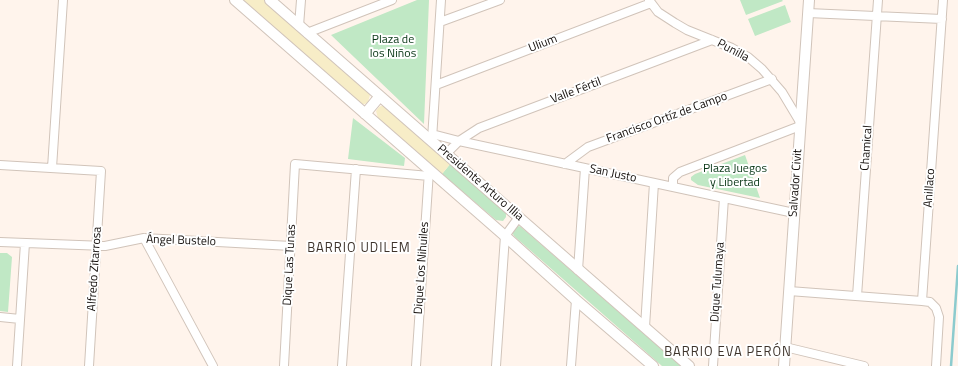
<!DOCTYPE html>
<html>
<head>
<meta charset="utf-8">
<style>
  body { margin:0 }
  canvas { display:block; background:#fff4ec }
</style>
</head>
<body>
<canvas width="958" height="366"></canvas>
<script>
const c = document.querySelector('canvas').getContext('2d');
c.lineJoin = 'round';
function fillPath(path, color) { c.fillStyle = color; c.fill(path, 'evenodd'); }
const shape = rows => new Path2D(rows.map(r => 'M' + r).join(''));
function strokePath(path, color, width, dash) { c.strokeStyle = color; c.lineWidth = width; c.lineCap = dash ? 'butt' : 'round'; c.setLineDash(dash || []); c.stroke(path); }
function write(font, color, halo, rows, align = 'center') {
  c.font = font + ' "Titillium Web",sans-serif'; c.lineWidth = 4; c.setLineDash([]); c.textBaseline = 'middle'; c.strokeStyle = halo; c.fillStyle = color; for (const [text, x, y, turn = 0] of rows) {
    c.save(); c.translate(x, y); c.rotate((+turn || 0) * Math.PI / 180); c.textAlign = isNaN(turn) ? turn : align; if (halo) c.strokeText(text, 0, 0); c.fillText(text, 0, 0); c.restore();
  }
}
fillPath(shape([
  [417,0,429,0,424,124,331,35],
  [740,0,782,0,783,1,746,15],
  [785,5,791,22,755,36,748,19],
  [353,118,405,158,404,166,348,159],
  [745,155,760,198,698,185,691,180,691,177,695,174],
  [451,163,506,211,506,217,503,221,496,220,442,174],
  [519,226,521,227,681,366,662,366,514,236,512,232,517,227],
  [0,253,7,253,12,257,8,312,0,311]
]), '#c0e8c5');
fillPath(shape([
  [241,0,264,0,367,90,370,95,368,102,365,104,361,104],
  [381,106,384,106,451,163,442,174,378,118,376,111,379,107]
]), '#f7edc7');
strokePath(shape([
  [951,366,958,266]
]), '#8ccbce', 2.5);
const minor = shape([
  [649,0,658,12,675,23,687,30,732,48,748,57,762,69,782,92,800,122],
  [808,13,942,19],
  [440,22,500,0],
  [299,26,301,0],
  [307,33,392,0],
  [436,85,651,3],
  [432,134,459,141,794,213],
  [432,139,441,0],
  [446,154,459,141,479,128,712,40],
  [565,164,588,147,772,79],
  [0,165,101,171,89,366],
  [52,168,63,0],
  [673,187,673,178,680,172,800,126],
  [144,238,213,366],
  [0,242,105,246,144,238,291,246],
  [578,270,585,168],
  [789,291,922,301],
  [857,296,878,0],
  [0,317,20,319],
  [645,327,654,183],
  [785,347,864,366],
  [17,366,25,243],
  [284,366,295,164,429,176],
  [342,366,356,169],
  [416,366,429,171],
  [496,366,505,236,519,217],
  [571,366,576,300],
  [713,366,724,198],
  [936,366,939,317,936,308,930,302,922,301,943,0]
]);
const tertiary = shape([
  [235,0,505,236,576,300,653,366],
  [270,0,689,366],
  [365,114,380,96],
  [784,366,809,0]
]);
strokePath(minor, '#d1c4ba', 10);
strokePath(tertiary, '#d1c4ba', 12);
strokePath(minor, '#fff', 8);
strokePath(tertiary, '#fff', 10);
write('12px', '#073514', '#fff', [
  ["Plaza de",393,40],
  ["los Niños",393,54],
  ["Plaza Juegos",735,169],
  ["y Libertad",735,183]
]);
write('12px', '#140f0c', '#fff', [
  ["Ulium",543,44,-21],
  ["Punilla",733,51,28],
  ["Valle Fértil",576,91,-21],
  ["Francisco Ortíz de Campo",667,118,-20],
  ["Chamical",867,148,-86],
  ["San Justo",613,174,12],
  ["Presidente Arturo Illia",480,183,41],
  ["Salvador Civit",796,183,-86],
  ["Anillaco",930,188,-86],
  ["Ángel Bustelo",181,241,2],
  ["Dique Las Tunas",290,265,-87],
  ["Dique Los Nihuiles",422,268,-86],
  ["Alfredo Zitarrosa",95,269,-86],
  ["Dique Tulumaya",718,282,-86]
]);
c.letterSpacing = '1px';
write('13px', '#3e342c', '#fff', [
  ["BARRIO UDILEM",359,249],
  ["BARRIO EVA PERÓN",728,353]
]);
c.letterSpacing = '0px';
</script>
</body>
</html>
